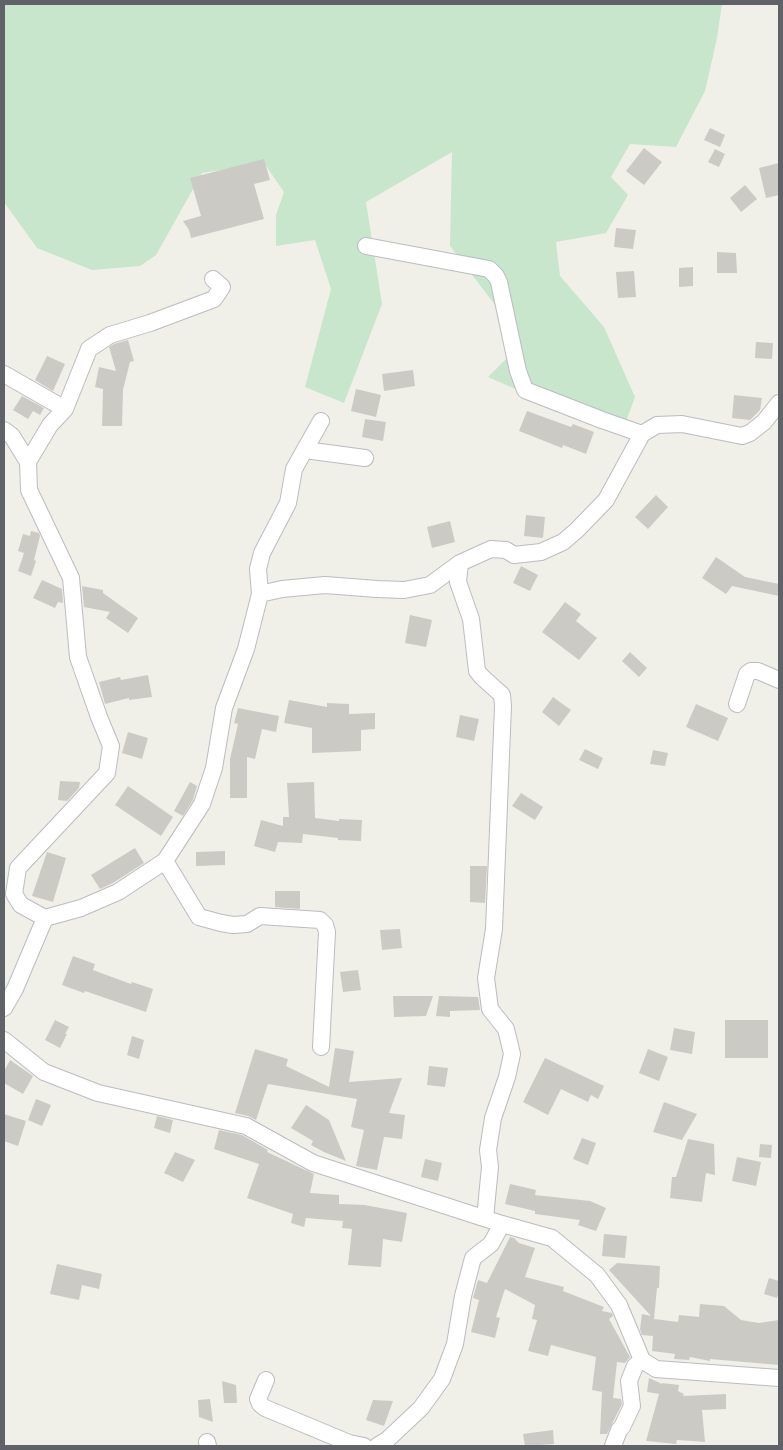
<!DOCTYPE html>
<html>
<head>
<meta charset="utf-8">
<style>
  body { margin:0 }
  #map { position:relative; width:783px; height:1450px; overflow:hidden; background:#f0f0e8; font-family:Overpass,sans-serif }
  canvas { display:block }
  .frame { position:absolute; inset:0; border:5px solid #5f6267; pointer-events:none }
</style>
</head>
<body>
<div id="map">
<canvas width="783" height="1450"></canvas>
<div class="frame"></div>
</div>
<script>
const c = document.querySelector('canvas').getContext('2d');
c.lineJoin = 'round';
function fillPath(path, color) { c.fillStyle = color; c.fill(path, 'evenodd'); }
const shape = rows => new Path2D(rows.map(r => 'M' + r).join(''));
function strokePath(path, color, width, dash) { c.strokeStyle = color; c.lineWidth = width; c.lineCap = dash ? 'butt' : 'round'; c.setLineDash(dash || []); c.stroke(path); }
fillPath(shape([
  [4,4,722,4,717,38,705,91,676,147,630,144,611,177,628,195,606,233,556,242,560,276,604,327,635,397,621,435,488,377,512,353,502,314,450,246,452,152,366,202,382,304,344,403,305,387,331,289,315,240,276,246,276,215,284,192,264,163,202,173,156,255,140,266,92,270,37,248,4,202]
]), '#c7e6cb');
fillPath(shape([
  [710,128,725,135,720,147,704,140],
  [644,148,662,162,644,185,626,171],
  [715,149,725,154,719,167,708,162],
  [264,159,270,180,254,184,264,219,191,238,189,230,183,221,201,216,190,178],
  [779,163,779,195,766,198,759,168],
  [745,185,757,199,741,212,730,198],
  [616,228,636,230,633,249,614,247],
  [717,252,736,253,737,273,717,273],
  [693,267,693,286,679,287,679,268],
  [634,271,636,297,618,298,616,272],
  [128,340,134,361,130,362,123,390,122,426,102,426,103,389,95,387,99,367,116,371,109,347,114,344],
  [756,342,773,343,772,359,755,358],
  [47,356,65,364,53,391,35,380],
  [413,370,415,386,384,391,382,374],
  [356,389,381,395,376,417,351,411],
  [734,395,762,398,760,410,750,420,732,418],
  [22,396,44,408,40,415,33,411,28,419,13,410],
  [527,411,571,427,573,424,594,432,586,454,563,445,562,448,519,431],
  [365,419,386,422,383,441,362,437],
  [656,495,668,507,648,529,635,517],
  [526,515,545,517,543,538,524,536],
  [450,521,455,542,432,548,427,527],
  [31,531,39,533,40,536,34,560,36,561,31,576,18,571,24,553,18,551,23,534,30,536],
  [716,557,745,577,779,584,779,596,732,586,726,594,702,578],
  [521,566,538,575,530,591,513,583],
  [42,580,62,589,63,603,58,602,55,608,33,598],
  [82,586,103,590,103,593,138,618,128,633,106,618,110,612,84,607],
  [565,602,581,614,576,621,597,638,579,660,542,632],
  [410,615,432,620,426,647,405,643],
  [630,652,647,668,639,677,622,661],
  [148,675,152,697,129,700,129,698,105,704,99,682,120,677,121,680],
  [553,697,571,710,559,726,542,712],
  [289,700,327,707,327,703,349,704,349,714,375,713,375,729,361,730,361,751,312,753,312,728,284,723],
  [696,704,728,718,718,741,686,727],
  [238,708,279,716,276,732,262,729,255,759,247,757,247,798,230,798,230,759,238,724,234,723],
  [460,715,479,719,474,741,456,737],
  [128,732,148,738,142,759,122,753],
  [585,749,603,758,598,769,579,760],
  [653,750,668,753,665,766,650,764],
  [60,781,80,782,79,788,67,801,58,800],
  [190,782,197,786,193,800,183,816,174,811],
  [314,782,315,818,339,821,339,819,362,820,361,841,338,840,338,838,303,834,302,843,278,842,275,852,254,846,261,820,283,826,283,817,289,817,287,783],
  [128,786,173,817,161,836,115,805],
  [521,793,543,807,535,820,512,806],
  [135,848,144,863,113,883,100,889,91,875],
  [225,851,225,865,196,866,196,852],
  [47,852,66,858,53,902,32,896],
  [470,866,487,866,485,903,470,902],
  [275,891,300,891,300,909,275,907],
  [400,929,402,948,382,950,380,930],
  [73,956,95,964,93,970,131,984,132,982,153,989,146,1012,85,991,84,993,62,985],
  [358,970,361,990,343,992,340,972],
  [393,996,433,996,426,1016,394,1017],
  [439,996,478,997,480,1010,450,1011,450,1017,436,1016],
  [55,1020,69,1027,65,1034,67,1034,60,1048,45,1040],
  [725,1020,768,1020,768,1058,725,1058],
  [674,1028,695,1032,692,1054,670,1050],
  [132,1036,144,1040,139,1059,127,1055],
  [335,1048,354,1051,349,1082,402,1078,389,1113,405,1115,402,1139,384,1137,377,1170,356,1166,364,1130,351,1127,357,1099,268,1084,256,1120,248,1116,235,1113,255,1049,288,1059,286,1066,329,1087],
  [648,1049,668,1057,659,1081,639,1073],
  [545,1058,604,1086,598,1099,591,1095,588,1102,561,1089,548,1115,523,1102],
  [10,1060,33,1076,23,1094,4,1083,4,1071],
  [429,1066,448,1068,445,1087,427,1085],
  [36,1099,51,1105,42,1126,28,1120],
  [664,1102,697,1114,682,1140,653,1132],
  [306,1105,329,1120,346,1161,324,1152,311,1145,313,1141,291,1128],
  [4,1114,26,1121,18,1146,4,1141],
  [157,1116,173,1120,170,1133,154,1128],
  [219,1130,242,1135,268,1150,267,1152,314,1174,310,1193,339,1195,339,1204,365,1205,407,1213,402,1242,383,1239,381,1267,348,1265,352,1229,342,1228,343,1221,306,1218,304,1227,291,1223,293,1214,247,1198,259,1164,214,1149],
  [582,1138,596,1143,588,1165,573,1159],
  [688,1139,714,1144,715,1175,706,1173,702,1202,670,1198,672,1177,676,1177],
  [760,1144,772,1145,771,1158,759,1157],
  [175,1152,195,1160,183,1182,164,1173],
  [737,1157,761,1162,756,1186,732,1181],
  [425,1159,442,1163,438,1181,421,1177],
  [510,1184,536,1190,535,1195,590,1201,606,1208,596,1231,578,1225,580,1220,535,1214,535,1211,505,1204],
  [604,1234,627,1236,625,1258,602,1256],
  [510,1237,514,1238,519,1243,535,1248,525,1277,564,1287,563,1291,604,1307,602,1311,612,1313,613,1316,609,1319,630,1357,625,1363,617,1362,613,1398,621,1399,622,1404,607,1434,600,1434,602,1392,592,1390,596,1357,551,1345,548,1356,528,1351,537,1320,532,1319,535,1305,505,1289,496,1317,500,1318,495,1338,471,1332,479,1300,473,1298,478,1280,487,1283],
  [617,1263,660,1266,659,1288,657,1288,654,1319,678,1322,679,1315,699,1317,700,1304,724,1306,741,1320,759,1323,779,1320,779,1365,710,1359,710,1361,690,1357,689,1360,674,1359,675,1354,652,1351,653,1336,642,1335,640,1329,642,1314,651,1316,609,1270],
  [57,1264,102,1274,99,1289,82,1285,79,1300,50,1294],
  [769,1278,779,1281,779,1292,777,1298,764,1294],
  [649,1378,662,1384,662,1383,679,1385,678,1391,684,1394,683,1396,726,1394,726,1409,702,1410,705,1442,677,1440,676,1444,646,1441,659,1394,647,1392],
  [222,1381,236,1385,237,1403,224,1403],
  [210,1399,213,1422,199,1417,198,1400],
  [373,1400,393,1401,384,1426,366,1420],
  [553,1430,554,1444,525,1446,523,1434]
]), '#cccac5');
const minor = shape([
  [366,246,489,269,496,276,499,282,518,371,525,390,602,420,642,434],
  [4,374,65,409],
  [321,421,294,469,288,503,262,553,258,569,260,594,246,649,224,708,214,768,202,804,165,861,199,917,221,923,233,925,247,924,260,916,320,920,325,925,327,932,321,1047],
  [4,430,12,436,28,462],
  [305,450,365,458],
  [260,594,282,589,325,585,377,589,404,590,430,585,460,563],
  [737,704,747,674,751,671,758,671,779,680],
  [45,918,81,908,118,892,165,861],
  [4,1008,15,989,45,918,21,905,14,894,18,868,107,773,111,746,99,717,78,657,71,578,29,490,28,462,50,425,65,409,89,349,110,335,150,323,214,299,222,287,213,279],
  [4,1040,44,1072,98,1093,246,1126,313,1163,502,1224,552,1238,597,1275,619,1305,642,1360,656,1369,779,1378],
  [485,1218,490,1167,488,1150,493,1118,507,1077,512,1054,506,1029,490,1009,486,978,494,929,503,706,502,695,482,677,477,671,471,619,458,582,460,563,491,549,506,550,514,555,541,552,563,542,577,530,606,500,642,434,657,425,682,424,742,436,750,433,764,422,779,403],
  [266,1380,258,1399,260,1404,265,1408,349,1443,364,1446],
  [207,1442,208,1446],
  [377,1446,387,1440,421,1408,442,1379,455,1344,463,1296,473,1258,491,1244,502,1224],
  [613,1446,619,1430,622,1427,632,1406,629,1381,635,1366,642,1360]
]);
strokePath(minor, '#babcc0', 18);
strokePath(minor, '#fff', 16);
</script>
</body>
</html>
